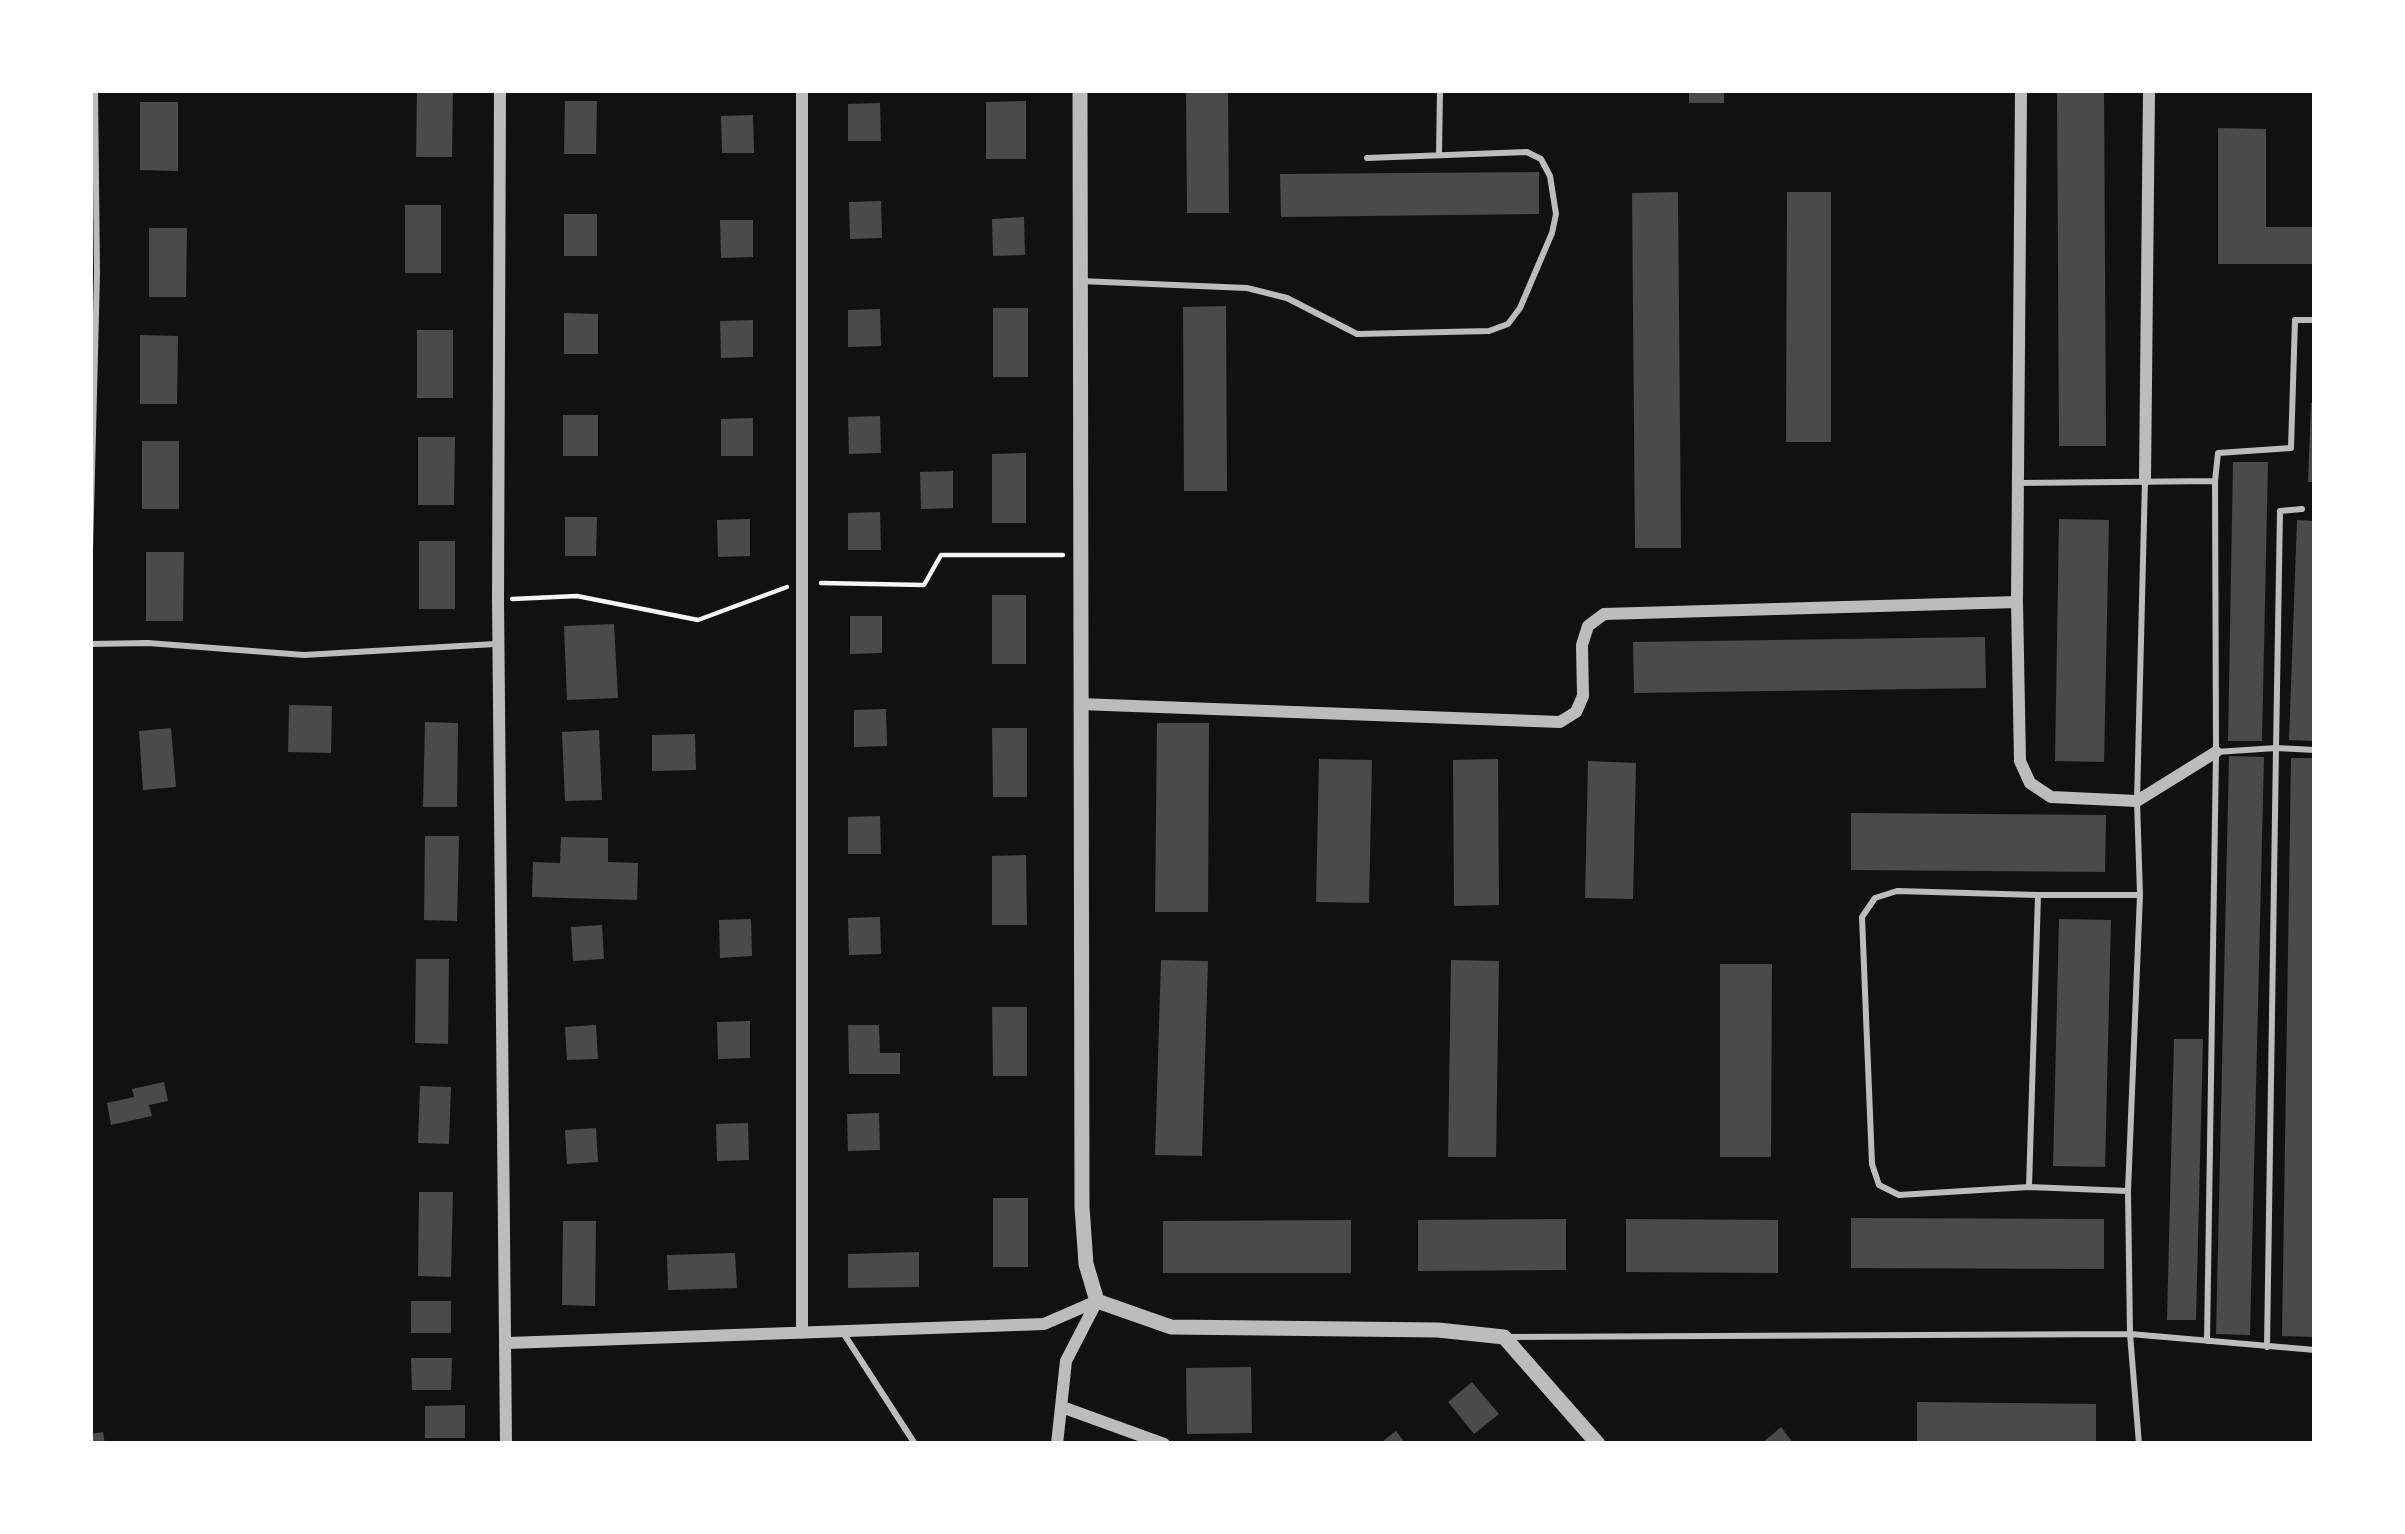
<!DOCTYPE html>
<html>
<head>
<meta charset="utf-8">
<style>
  body { margin:0 }
  #map { position:relative; width:2405px; height:1534px; overflow:hidden; background:#111; font-family:"Noto Sans",sans-serif }
  canvas { display:block }
  .frame { position:absolute; inset:0; border:93px solid #fff; pointer-events:none }
</style>
</head>
<body>
<div id="map">
<canvas width="2405" height="1534"></canvas>
<div class="frame"></div>
</div>
<script>
const c = document.querySelector('canvas').getContext('2d');
c.lineJoin = 'round';
function fillPath(path, color) { c.fillStyle = color; c.fill(path, 'evenodd'); }
const shape = rows => new Path2D(rows.map(r => 'M' + r).join(''));
function strokePath(path, color, width, dash) { c.strokeStyle = color; c.lineWidth = width; c.lineCap = dash ? 'butt' : 'round'; c.setLineDash(dash || []); c.stroke(path); }
fillPath(shape([
  [417,90,453,90,452,157,416,157],
  [1186,90,1228,90,1229,213,1187,213],
  [1689,90,1724,90,1724,103,1689,103],
  [2057,90,2104,90,2106,446,2059,446],
  [565,101,597,101,596,154,564,154],
  [1026,101,1026,159,986,159,986,102],
  [140,102,178,102,178,171,140,170],
  [880,103,881,141,848,141,848,104],
  [753,115,754,153,722,153,721,116],
  [2218,128,2266,129,2266,227,2315,227,2315,264,2218,264],
  [1539,172,1539,214,1281,217,1280,174],
  [1678,192,1681,548,1635,548,1632,193],
  [1787,192,1831,192,1831,442,1786,442],
  [881,201,882,238,850,239,849,202],
  [405,205,441,205,441,273,405,273],
  [564,214,597,214,597,256,564,256],
  [1024,217,1025,255,993,256,992,219],
  [720,220,753,220,753,257,721,258],
  [149,228,187,228,186,297,149,297],
  [1226,306,1227,491,1184,491,1183,307],
  [993,308,1028,308,1028,377,993,377],
  [880,309,881,346,848,347,848,310],
  [564,313,598,314,598,354,564,354],
  [753,320,753,357,721,358,720,321],
  [417,330,453,330,453,398,417,398],
  [140,335,178,336,177,404,140,404],
  [2311,403,2315,403,2315,482,2308,482],
  [563,415,598,415,598,456,563,456],
  [880,416,881,453,849,454,848,417],
  [753,418,753,456,721,456,721,419],
  [418,437,455,437,454,505,418,505],
  [142,441,179,441,179,509,142,509],
  [1026,453,1026,523,992,523,992,454],
  [2233,462,2268,462,2262,741,2228,741],
  [953,471,953,508,921,509,920,472],
  [880,512,881,550,848,550,848,513],
  [565,517,597,517,596,556,565,556],
  [750,519,750,556,718,557,717,520],
  [2059,519,2109,520,2104,762,2055,761],
  [2297,520,2315,521,2315,741,2289,740],
  [419,541,455,541,455,609,419,609],
  [146,552,184,552,183,621,146,621],
  [992,595,1026,595,1026,664,992,664],
  [850,616,882,616,882,653,850,654],
  [614,624,618,698,567,700,564,626],
  [1985,637,1986,688,1634,693,1633,642],
  [289,705,332,706,331,753,288,752],
  [886,709,887,746,854,747,854,710],
  [425,722,458,723,457,807,423,807],
  [1157,723,1209,723,1208,912,1155,912],
  [171,728,176,787,143,790,139,731],
  [992,728,1027,728,1027,797,993,797],
  [599,730,602,800,565,801,562,732],
  [695,734,696,770,652,771,652,735],
  [2229,756,2264,757,2250,1335,2216,1334],
  [2291,758,2315,758,2315,1337,2282,1336],
  [1319,759,1372,760,1369,903,1316,902],
  [1498,759,1499,905,1454,906,1453,760],
  [1588,761,1636,763,1633,899,1585,898],
  [1851,813,2106,815,2105,872,1851,870],
  [880,816,881,854,848,854,848,817],
  [425,836,459,836,457,921,424,920],
  [561,837,608,838,608,862,638,863,637,900,532,897,533,862,560,863],
  [1026,855,1027,925,992,925,992,856],
  [880,917,881,954,849,955,848,918],
  [751,919,752,956,720,958,719,920],
  [2059,919,2111,920,2105,1167,2053,1166],
  [602,925,604,959,573,961,571,927],
  [416,959,449,959,448,1044,415,1043],
  [1161,960,1208,961,1202,1156,1155,1155],
  [1451,960,1499,961,1496,1157,1448,1157],
  [1720,964,1772,964,1771,1157,1720,1157],
  [992,1007,1027,1007,1027,1076,993,1076],
  [750,1021,750,1058,718,1059,717,1022],
  [596,1025,598,1059,567,1060,565,1027],
  [848,1025,879,1025,880,1053,900,1053,900,1074,849,1074],
  [2174,1039,2203,1039,2196,1320,2167,1320],
  [164,1082,168,1101,149,1105,152,1116,111,1125,107,1103,134,1097,132,1089],
  [420,1086,451,1087,449,1144,418,1143],
  [879,1113,880,1150,848,1151,847,1114],
  [748,1123,749,1160,717,1161,716,1124],
  [596,1128,598,1162,567,1164,565,1130],
  [419,1192,453,1192,451,1277,418,1276],
  [993,1198,1028,1198,1028,1267,993,1267],
  [1851,1218,2104,1219,2104,1269,1851,1268],
  [1566,1219,1566,1270,1418,1271,1418,1220],
  [1626,1219,1778,1220,1778,1273,1626,1272],
  [1351,1220,1351,1273,1163,1273,1163,1221],
  [563,1221,596,1221,595,1306,562,1305],
  [919,1252,919,1287,848,1288,848,1254],
  [735,1253,737,1288,668,1290,667,1255],
  [411,1301,451,1301,451,1333,411,1333],
  [411,1358,452,1358,451,1390,412,1390],
  [1251,1367,1252,1433,1187,1434,1186,1368],
  [1472,1382,1499,1414,1474,1434,1448,1402],
  [1917,1402,2096,1404,2096,1444,1917,1444],
  [465,1405,465,1438,425,1438,425,1406],
  [1781,1427,1794,1444,1761,1444],
  [1396,1431,1406,1444,1379,1444],
  [103,1432,105,1444,90,1444,90,1434]
]), '#4a4a4a');
strokePath(shape([
  [821,583,924,585,941,555,1063,555],
  [512,599,577,596,698,620,787,587]
]), '#f5f5f5', 4.5);
strokePath(shape([
  [1439,155,1440,90],
  [1080,281,1247,288,1287,298,1357,334,1489,331,1508,324,1520,308,1552,233,1556,214,1550,176,1541,159,1527,152,1367,158],
  [2215,481,2216,752],
  [2018,483,2215,481,2218,453,2291,448,2295,320,2315,320],
  [90,551,97,274,95,90],
  [90,644,148,643,304,655,495,644],
  [2140,895,2128,1191,2130,1334,2315,1350],
  [2029,1187,1899,1195,1879,1185,1872,1164,1862,917,1875,898,1897,891,2037,895],
  [2128,1191,2029,1187,2038,895,2140,895,2137,801,2145,480],
  [842,1331,915,1444],
  [1506,1337,2130,1334,2139,1444],
  [2207,1341,2216,752,2276,748,2280,511,2302,509],
  [2267,1347,2276,748,2315,750]
]), '#bcbcbc', 6);
strokePath(shape([
  [500,90,498,599,506,1444],
  [2021,90,2017,602,2020,761,2030,783,2051,797,2137,801,2216,752],
  [2145,480,2149,90],
  [1080,704,1560,722,1576,712,1583,696,1582,645,1588,626,1604,614,2017,602],
  [802,1333,802,90],
  [508,1343,1044,1324,1097,1301],
  [1062,1407,1164,1444],
  [1057,1444,1066,1361,1096,1303]
]), '#bcbcbc', 12);
strokePath(shape([
  [1080,90,1082,1207,1086,1264,1097,1301,1171,1327,1438,1330,1504,1337,1598,1444]
]), '#bcbcbc', 15);
</script>
</body>
</html>
